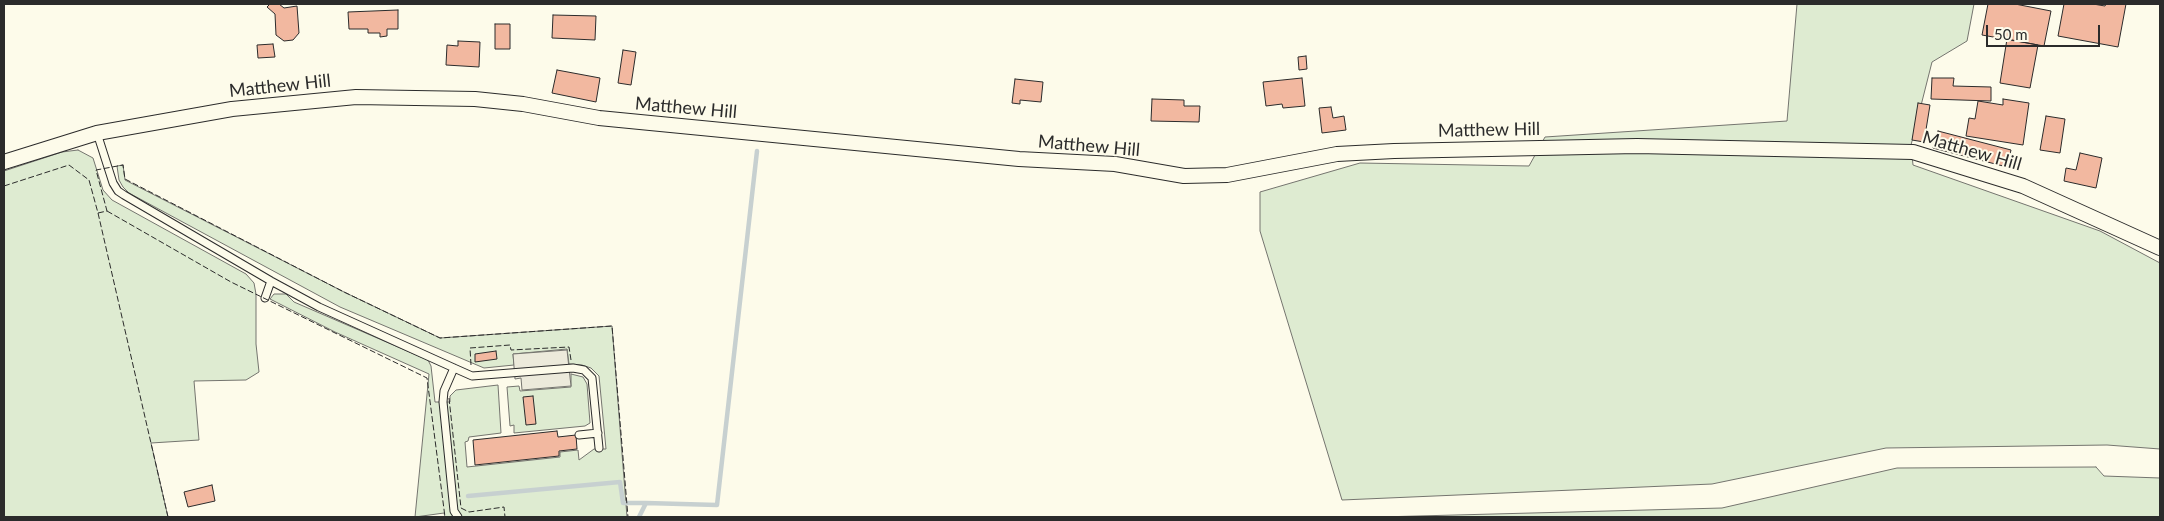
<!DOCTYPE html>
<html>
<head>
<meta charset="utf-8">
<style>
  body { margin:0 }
  #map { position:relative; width:2164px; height:521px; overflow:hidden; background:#fdfbea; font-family:Lato,sans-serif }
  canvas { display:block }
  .frame { position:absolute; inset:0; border:5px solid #2b2b2b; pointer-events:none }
  .scale { position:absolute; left:1986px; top:25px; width:114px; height:22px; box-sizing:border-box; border:2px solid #2b2b2b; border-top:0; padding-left:6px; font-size:15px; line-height:18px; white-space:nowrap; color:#2b2b2b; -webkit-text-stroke:4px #fdfbea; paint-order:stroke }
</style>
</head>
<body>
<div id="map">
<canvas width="2164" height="521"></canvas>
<div class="frame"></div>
<div class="scale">50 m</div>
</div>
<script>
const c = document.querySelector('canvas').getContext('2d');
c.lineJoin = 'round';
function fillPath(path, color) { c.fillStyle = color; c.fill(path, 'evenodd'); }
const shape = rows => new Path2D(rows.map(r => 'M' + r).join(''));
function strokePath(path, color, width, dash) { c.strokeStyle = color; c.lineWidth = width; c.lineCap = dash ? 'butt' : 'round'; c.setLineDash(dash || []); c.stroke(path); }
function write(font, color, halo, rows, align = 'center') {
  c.font = font + ' Lato,sans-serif'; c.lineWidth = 4; c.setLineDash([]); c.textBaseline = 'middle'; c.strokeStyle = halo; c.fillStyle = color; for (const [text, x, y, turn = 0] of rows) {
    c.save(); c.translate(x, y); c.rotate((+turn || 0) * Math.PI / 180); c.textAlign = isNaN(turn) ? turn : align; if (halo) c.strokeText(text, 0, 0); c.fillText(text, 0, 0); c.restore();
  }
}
const green = shape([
  [1797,4,1974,4,1967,41,1932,62,1911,145,1913,165,2100,231,2160,263,2160,449,2107,445,1886,448,1712,484,1342,500,1260,231,1260,192,1360,163,1529,166,1545,137,1787,121,1797,4],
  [78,150,93,158,103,190,112,200,246,274,254,283,256,294,256,344,259,372,246,380,194,381,199,440,151,443,168,517,4,517,4,171,62,152,78,150],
  [123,165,125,180,344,292,440,338,612,326,627,517,445,517,444,513,415,517,429,374,335,332,270,299,274,294,286,294,294,302,428,360,431,366,435,402,450,402,450,396,456,390,498,385,501,433,469,437,468,441,465,442,467,467,560,457,560,452,578,450,579,460,594,449,606,449,599,376,591,368,582,365,569,364,567,349,513,354,514,365,484,368,340,307,129,193,123,187,119,180,117,166,123,165],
  [571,374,583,377,587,384,590,423,585,426,514,433,514,425,510,426,507,387,519,386,520,391,571,387,571,374],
  [2096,467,2104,476,2160,478,2160,517,1379,517,1722,508,1897,468,2096,467]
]);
fillPath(green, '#deebd1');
strokePath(green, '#74746e', 1);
const parking = shape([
  [567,350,571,386,522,390,521,378,515,379,513,354,567,350]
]);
fillPath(parking, '#eceadb');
strokePath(parking, '#74746e', 1);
strokePath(shape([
  [468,496,620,482,623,503,646,503,639,517],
  [646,503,717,505,757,151]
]), '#c7d0d0', 4.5);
const building = shape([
  [270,4,279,4,284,8,297,6,299,33,293,40,284,41,276,35,275,14,267,7,270,4],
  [1988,4,2015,4,2051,11,2044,46,1982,35,1988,4],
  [2064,4,2093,4,2105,6,2106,4,2126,4,2118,47,2058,36,2064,4],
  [398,10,398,29,387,29,387,36,380,37,380,33,368,33,368,29,349,29,348,12,398,10],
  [553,15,596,16,595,40,552,38,553,15],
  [495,24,510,24,510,49,495,49,495,24],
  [2007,39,2038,45,2030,88,2000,83,2007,39],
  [458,41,480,42,479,67,446,65,447,45,458,46,458,41],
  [273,44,275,57,258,58,257,45,273,44],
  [623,50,636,52,631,85,618,83,623,50],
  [1306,56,1307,69,1299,70,1298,57,1306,56],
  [557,70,600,78,596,102,552,93,557,70],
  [1302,78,1305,106,1283,108,1282,104,1266,106,1263,82,1302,78],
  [1932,78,1954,78,1953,86,1991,87,1991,101,1931,99,1932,78],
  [1015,79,1043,82,1041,102,1020,100,1020,104,1012,103,1015,79],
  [1152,99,1184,100,1184,106,1200,106,1199,122,1151,121,1152,99],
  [2003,99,2029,103,2023,145,1966,136,1969,118,1975,119,1978,101,2003,105,2003,99],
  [1918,103,1930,105,1924,142,1912,140,1918,103],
  [1331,107,1333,118,1344,116,1346,130,1322,133,1319,108,1331,107],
  [2046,116,2065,119,2060,153,2040,150,2046,116],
  [1938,131,2011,150,2007,167,1933,148,1938,131],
  [2080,153,2102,158,2096,188,2064,181,2066,168,2076,170,2080,153],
  [496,351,497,359,475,362,475,354,496,351],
  [533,396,536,424,526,425,523,397,533,396],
  [557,431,558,437,576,435,577,449,559,451,559,456,475,465,473,440,557,431],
  [212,485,215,501,188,507,184,492,212,485]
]);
fillPath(building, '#f2b8a0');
strokePath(building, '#2b2b2b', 1);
const service = shape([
  [97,133,113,183,118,191,124,195,271,281,319,307,454,368],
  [265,298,271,281],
  [579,435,598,433],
  [458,517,454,511,443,402,444,391,454,368,472,376,573,368,584,370,592,378,599,448]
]);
const minor = shape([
  [4,162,97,133,232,109,356,97,475,99,523,104,599,118,1019,159,1115,164,1184,176,1227,175,1337,154,1394,151,1637,146,1913,152,2023,186,2160,248]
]);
strokePath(service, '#2b2b2b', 9);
strokePath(minor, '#2b2b2b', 16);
strokePath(service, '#fdfbea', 7);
strokePath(minor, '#fdfbea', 14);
strokePath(shape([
  [4,186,69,165,89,180,98,213,107,211,96,170,123,165,125,179,344,292,440,338,612,326,628,517],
  [107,211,231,282,427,378,445,517],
  [98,213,168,517],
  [471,365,470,348,510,345,511,350,569,347,571,360],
  [449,398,461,508,469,512,504,507,505,517]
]), '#2b2b2b', 1, [6, 2.5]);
write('18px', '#2b2b2b', '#fdfbea', [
  ["Matthew Hill",280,86,-6],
  ["Matthew Hill",686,108,5],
  ["Matthew Hill",1489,130,-1],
  ["Matthew Hill",1089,146,5],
  ["Matthew Hill",1972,151,16]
]);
</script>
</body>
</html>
